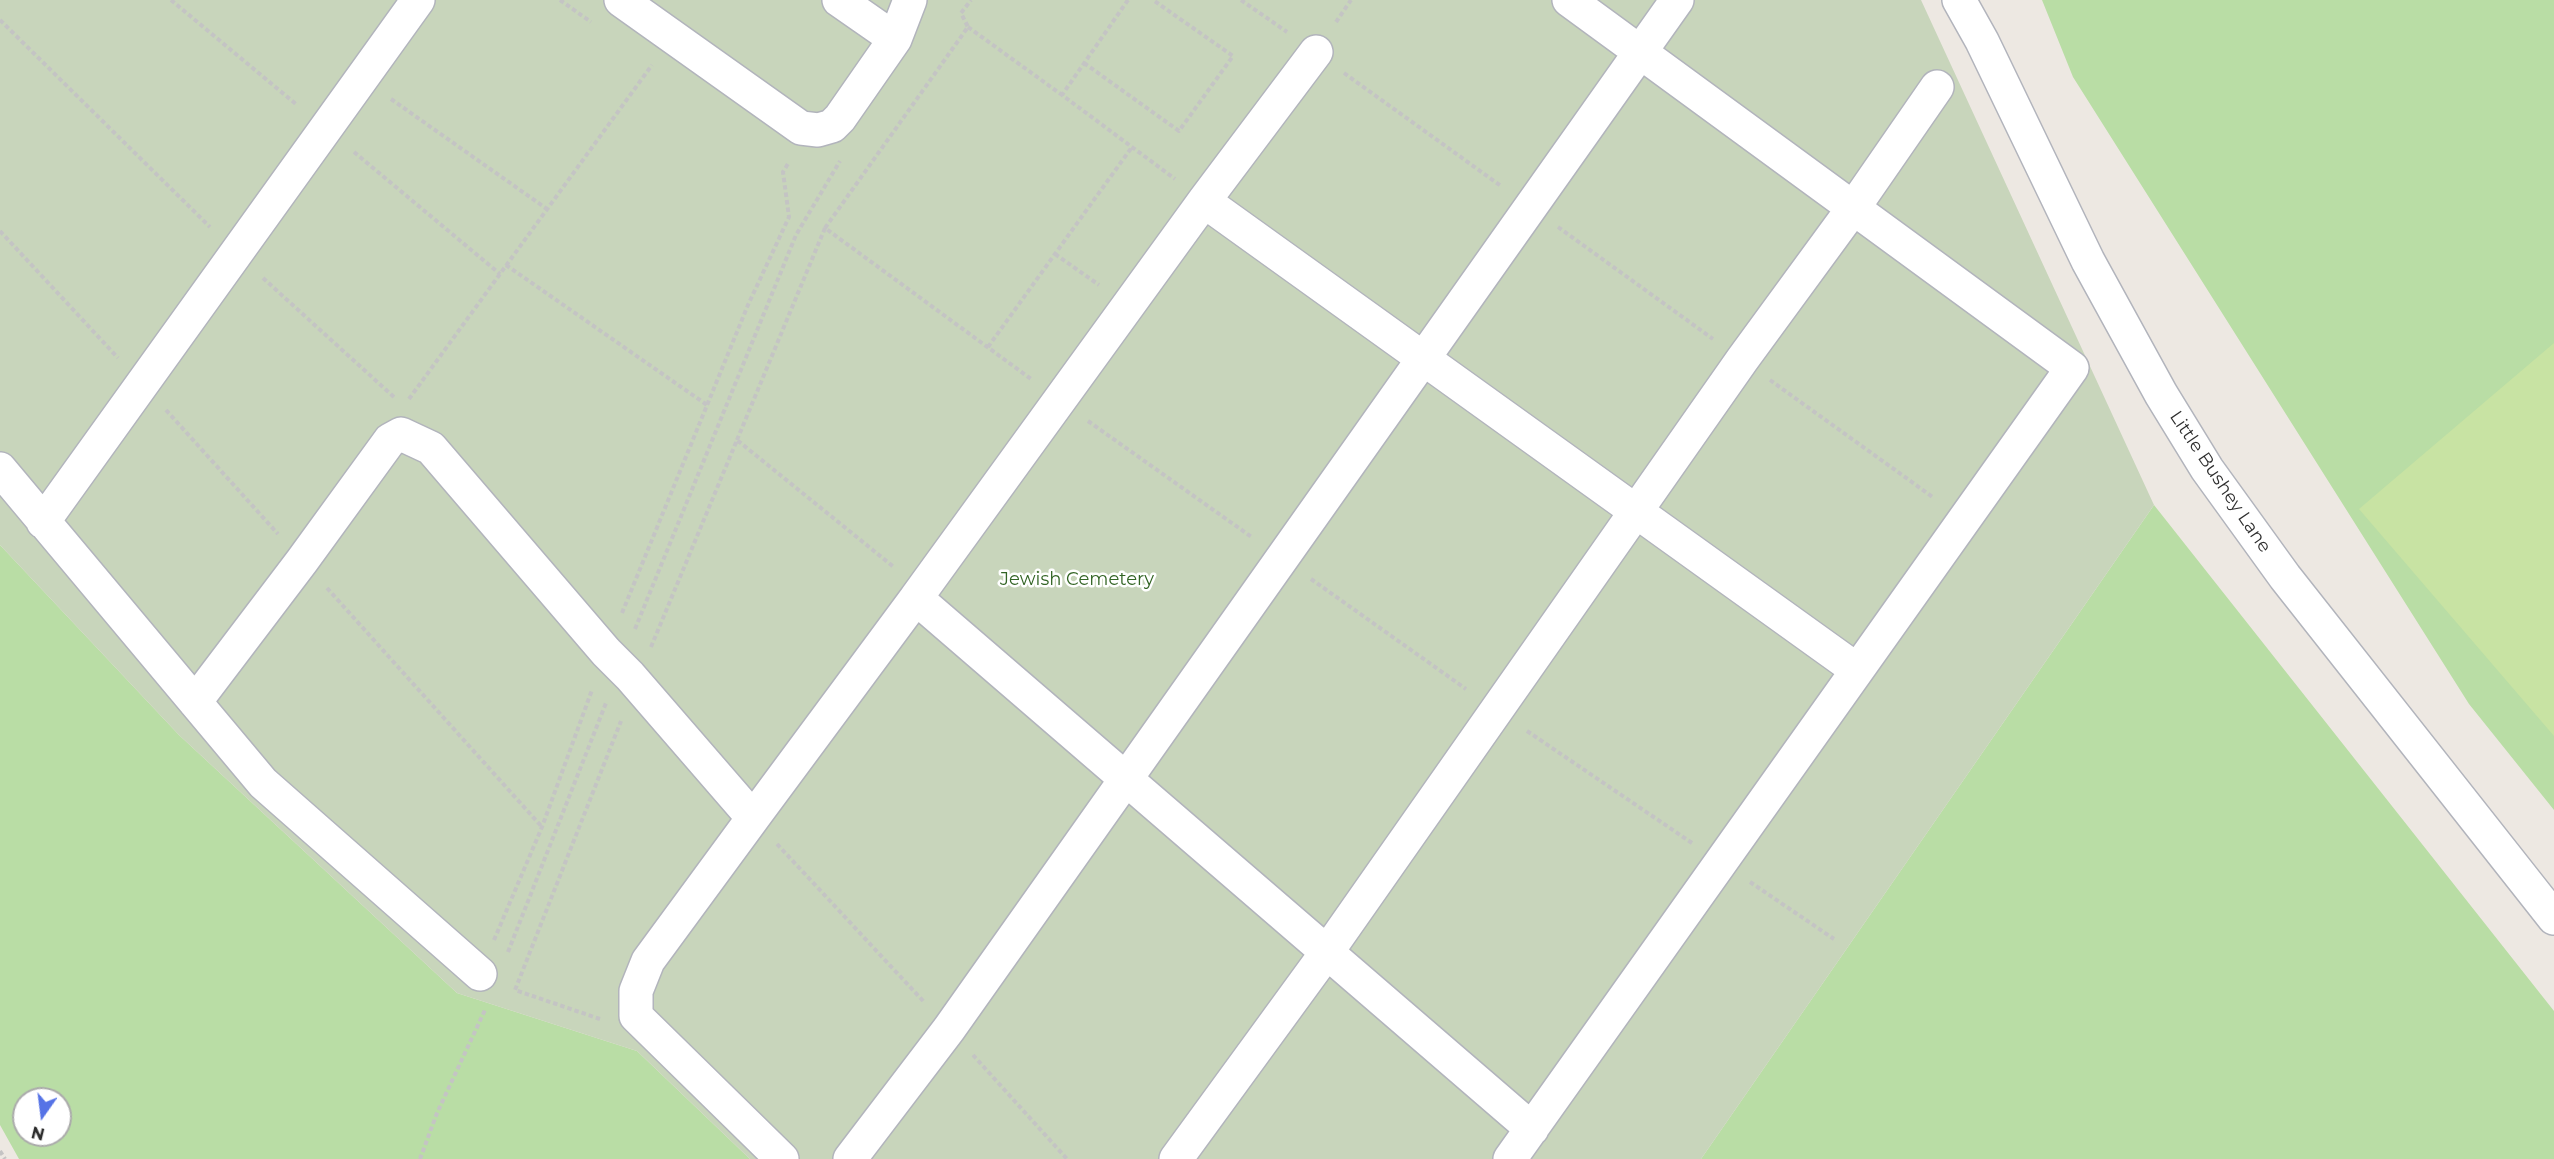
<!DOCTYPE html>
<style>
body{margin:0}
#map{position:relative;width:2554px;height:1159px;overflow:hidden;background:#ede8e2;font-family:Montserrat,sans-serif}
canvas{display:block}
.north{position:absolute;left:12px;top:1087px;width:60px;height:60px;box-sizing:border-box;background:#fff;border:2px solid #ababab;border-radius:50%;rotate:194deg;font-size:16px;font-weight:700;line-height:24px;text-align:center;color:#2e2e2e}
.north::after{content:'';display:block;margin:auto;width:21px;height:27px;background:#5673e6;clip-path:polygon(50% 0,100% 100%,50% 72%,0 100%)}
</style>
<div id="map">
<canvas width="2554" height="1159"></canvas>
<div class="north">N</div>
</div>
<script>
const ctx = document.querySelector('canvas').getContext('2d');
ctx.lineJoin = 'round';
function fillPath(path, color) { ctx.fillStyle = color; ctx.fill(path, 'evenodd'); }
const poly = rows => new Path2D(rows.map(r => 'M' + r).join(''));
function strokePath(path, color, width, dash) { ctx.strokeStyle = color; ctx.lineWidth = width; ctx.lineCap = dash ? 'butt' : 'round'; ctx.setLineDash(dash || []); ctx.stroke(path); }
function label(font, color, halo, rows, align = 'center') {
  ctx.font = font + ' Montserrat,sans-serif'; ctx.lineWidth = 5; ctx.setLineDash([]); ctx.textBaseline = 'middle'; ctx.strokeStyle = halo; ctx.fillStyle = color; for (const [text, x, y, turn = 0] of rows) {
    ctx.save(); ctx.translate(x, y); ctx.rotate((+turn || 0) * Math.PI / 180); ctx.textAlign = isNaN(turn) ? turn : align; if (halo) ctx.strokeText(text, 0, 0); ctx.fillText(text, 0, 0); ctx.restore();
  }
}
const green = poly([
 [2042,0,2554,0,2554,810,2469,704,2073,77],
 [2154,505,2554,1011,2554,1159,1701,1159],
 [0,545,179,735,457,993,637,1051,750,1159,19,1159,0,1125],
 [24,1099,60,1099,60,1135,24,1135]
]);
const cemetery = poly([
 [0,0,1921,0,2154,505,1701,1159,750,1159,637,1051,457,993,179,735,0,545]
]);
const pitch = poly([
 [2554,343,2554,736,2359,509]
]);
const path = poly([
 [171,0,297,105],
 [560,0,591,22],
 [1128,0,1062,95,1175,179],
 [1241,0,1287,32],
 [0,20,210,227],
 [1336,22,1351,0],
 [968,27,1062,95],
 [1084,63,1179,131,1233,56,1153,0],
 [1344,73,1501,186],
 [391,99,547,209],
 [354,152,500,274],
 [1558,227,1713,339],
 [825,228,968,27,961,13,971,0],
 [0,231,118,358],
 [1055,254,1099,285],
 [506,265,707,405],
 [263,278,395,398],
 [988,347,1132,147],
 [1770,380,1934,498],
 [409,399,652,65],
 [166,410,278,534],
 [1088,421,1253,538],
 [737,440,825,228,1031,379],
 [1311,579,1466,689],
 [327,588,542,827],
 [622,613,748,305,789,217,783,172,789,162],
 [635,629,796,235,840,161],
 [651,647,737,440,895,568],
 [1527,731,1692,843],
 [777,844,925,1003],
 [1750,882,1834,939],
 [494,940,542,827,592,690],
 [508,952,606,703],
 [600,1019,515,990,621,721],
 [973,1055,1067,1159],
 [0,1151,5,1159],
 [420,1159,437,1113,485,1010]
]);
const minor = poly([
 [621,0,801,128,818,130,832,126,840,118,895,39,910,0],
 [839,0,895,39],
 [1959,0,1982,41,2088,261,2161,394,2207,469,2285,577,2554,918],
 [1204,201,1316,52],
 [0,469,263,783,480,974],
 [43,522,418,0],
 [916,598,1204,201,1857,670],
 [195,702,302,561,390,440,401,434,431,448,606,652,630,676,753,818,648,961,636,991,636,1016,782,1159],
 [753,818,916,598,1532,1129],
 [850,1159,949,1029,1677,0],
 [1176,1159,1327,952,1742,360,1854,207,1937,87],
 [1510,1159,2072,368,1569,0]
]);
const streetNames = [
 ["Little Bushey Lane",2220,482,56]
];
const parkNames = [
 ["Jewish Cemetery",1077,580]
];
fillPath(green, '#b9dda5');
fillPath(cemetery, '#c8d5bb');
fillPath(pitch, '#c8e3a3');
strokePath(minor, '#b2b4bc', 36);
strokePath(path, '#c4c4c4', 4, [4.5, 3]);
strokePath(minor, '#fff', 33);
label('18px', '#2e2e2e', '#fff', streetNames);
label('18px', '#326424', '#fff', parkNames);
</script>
